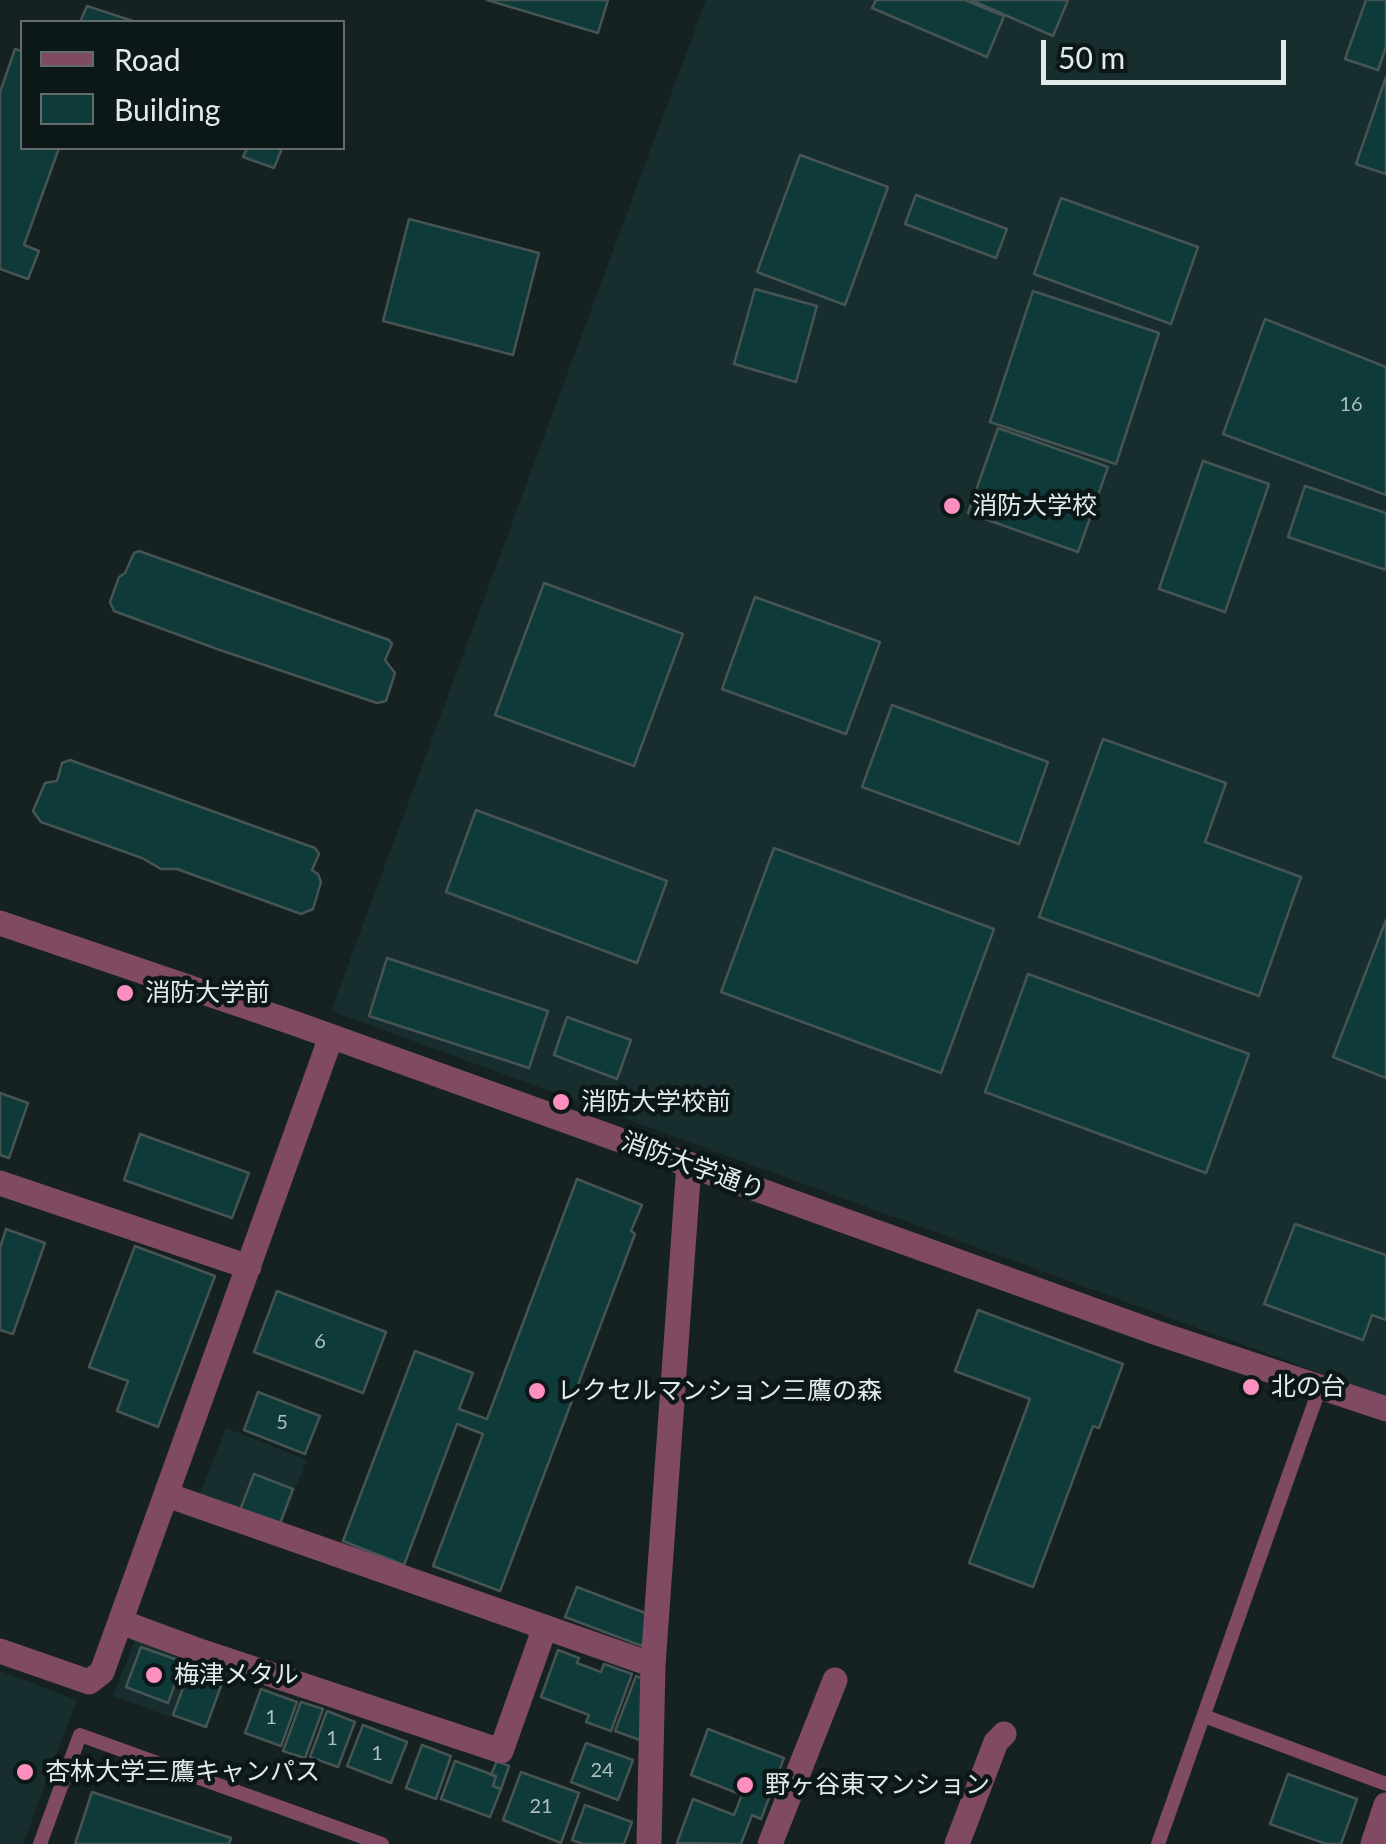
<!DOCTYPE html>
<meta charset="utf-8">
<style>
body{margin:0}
#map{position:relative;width:1386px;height:1844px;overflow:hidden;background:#152221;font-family:Lato,sans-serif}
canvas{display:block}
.legend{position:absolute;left:20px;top:20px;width:325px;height:130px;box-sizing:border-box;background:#0c1818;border:2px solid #626c6c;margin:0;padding:12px 18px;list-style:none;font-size:30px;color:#e3ebea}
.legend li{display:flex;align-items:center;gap:20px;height:50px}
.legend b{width:50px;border:2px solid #626c6c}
.scale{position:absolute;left:1041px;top:40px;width:245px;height:45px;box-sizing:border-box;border:5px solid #e3ebea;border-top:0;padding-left:12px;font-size:30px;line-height:35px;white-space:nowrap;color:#e3ebea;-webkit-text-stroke:8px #0c1818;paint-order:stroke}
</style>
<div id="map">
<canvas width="1386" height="1844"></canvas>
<ul class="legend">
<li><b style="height:12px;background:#804a62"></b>Road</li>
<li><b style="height:28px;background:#0e3a39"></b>Building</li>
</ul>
<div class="scale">50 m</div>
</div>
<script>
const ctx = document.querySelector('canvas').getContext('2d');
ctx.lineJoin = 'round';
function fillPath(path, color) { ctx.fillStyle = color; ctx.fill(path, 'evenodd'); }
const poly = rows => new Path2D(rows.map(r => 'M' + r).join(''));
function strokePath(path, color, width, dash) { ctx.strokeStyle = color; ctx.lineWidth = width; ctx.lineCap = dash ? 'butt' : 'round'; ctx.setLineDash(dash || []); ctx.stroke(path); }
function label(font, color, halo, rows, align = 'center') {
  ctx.font = font + ' Lato,"Noto Sans JP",sans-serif'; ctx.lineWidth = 9; ctx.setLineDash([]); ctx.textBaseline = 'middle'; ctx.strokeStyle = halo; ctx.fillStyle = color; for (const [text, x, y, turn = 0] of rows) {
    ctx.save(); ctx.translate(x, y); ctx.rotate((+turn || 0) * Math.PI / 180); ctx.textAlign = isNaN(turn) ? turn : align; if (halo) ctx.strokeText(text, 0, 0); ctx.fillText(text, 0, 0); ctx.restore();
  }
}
const built = poly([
 [706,0,1386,0,1386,1397,331,1011],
 [226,1428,307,1460,281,1526,200,1494],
 [140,1627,194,1649,171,1717,113,1696],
 [0,1671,77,1700,23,1844,0,1844]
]);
const building = poly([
 [487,0,608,0,598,33,487,0],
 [876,0,965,0,1004,16,987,57,872,8,876,0],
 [971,0,1068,0,1053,36,971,0],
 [1366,0,1386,0,1386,47,1378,70,1345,59,1366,0],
 [87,6,136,22,80,22,87,6],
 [15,49,22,51,22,148,59,148,24,245,39,251,28,279,0,269,0,92,15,49],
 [1386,77,1386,174,1356,164,1386,77],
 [247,148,282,148,274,168,243,157,247,148],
 [800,155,888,187,845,305,757,272,800,155],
 [916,195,1007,229,996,258,905,224,916,195],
 [1061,198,1198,247,1171,324,1034,274,1061,198],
 [409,219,539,253,513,355,383,321,409,219],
 [755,289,817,306,796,382,734,364,755,289],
 [1033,291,1159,333,1116,464,990,422,1033,291],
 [1265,319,1386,367,1386,495,1223,434,1265,319],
 [998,428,1108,467,1078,552,968,513,998,428],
 [1203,461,1269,484,1225,612,1159,589,1203,461],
 [1305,486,1386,513,1386,570,1288,537,1305,486],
 [139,551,389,640,392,644,385,660,395,673,386,701,377,703,217,649,114,611,110,602,119,577,125,573,134,553,139,551],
 [544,583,683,634,634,766,495,715,544,583],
 [755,597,880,642,846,734,722,689,755,597],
 [892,705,1048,762,1019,844,862,787,892,705],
 [1103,739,1226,783,1205,842,1301,877,1259,996,1039,917,1103,739],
 [70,760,315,848,319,854,312,870,318,874,321,882,313,909,301,914,177,869,161,869,142,858,41,822,33,811,45,783,57,781,62,763,70,760],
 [476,810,667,881,637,963,446,892,476,810],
 [774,848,994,929,941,1073,721,992,774,848],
 [1386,920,1386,1078,1333,1057,1386,920],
 [387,958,548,1011,529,1068,369,1016,387,958],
 [1028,974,1249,1054,1206,1173,985,1092,1028,974],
 [567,1017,631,1040,617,1079,554,1055,567,1017],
 [0,1093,28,1103,9,1158,0,1155,0,1093],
 [140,1134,249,1173,232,1218,124,1180,140,1134],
 [577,1179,642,1205,631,1231,635,1234,500,1591,433,1566,483,1434,457,1424,404,1565,343,1541,415,1351,473,1373,459,1409,487,1419,577,1179],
 [1295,1224,1386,1255,1386,1320,1372,1315,1363,1340,1264,1304,1295,1224],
 [6,1229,45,1243,13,1334,0,1330,0,1248,6,1229],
 [135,1246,215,1276,158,1427,117,1411,128,1381,89,1367,135,1246],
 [277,1291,386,1332,363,1393,254,1352,277,1291],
 [978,1310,1123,1364,1099,1428,1093,1426,1033,1587,969,1563,1030,1399,955,1371,978,1310],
 [258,1392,320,1416,305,1454,244,1430,258,1392],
 [254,1474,293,1489,279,1526,240,1510,254,1474],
 [577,1587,653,1616,642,1646,565,1617,577,1587],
 [141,1647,183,1662,168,1703,126,1687,141,1647],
 [558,1650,579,1658,577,1663,601,1672,604,1664,632,1674,611,1731,586,1722,589,1715,541,1697,558,1650],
 [192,1663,225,1675,206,1727,173,1715,192,1663],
 [636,1676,648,1681,648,1743,615,1731,636,1676],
 [261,1689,297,1702,281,1746,245,1733,261,1689],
 [301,1702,323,1709,305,1758,283,1751,301,1702],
 [327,1711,355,1722,338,1767,310,1757,327,1711],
 [363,1725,407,1742,391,1783,347,1766,363,1725],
 [708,1729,784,1758,761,1819,752,1815,741,1844,677,1843,693,1799,734,1815,742,1795,691,1775,708,1729],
 [586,1743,633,1760,618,1800,571,1782,586,1743],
 [422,1745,451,1756,436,1799,406,1788,422,1745],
 [455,1761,496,1776,493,1786,501,1789,490,1817,441,1799,455,1761],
 [497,1761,509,1766,501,1789,493,1786,496,1776,491,1775,497,1761],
 [521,1772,579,1793,561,1843,503,1820,521,1772],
 [1288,1774,1357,1799,1341,1844,1326,1844,1270,1824,1288,1774],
 [92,1792,231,1838,229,1844,75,1844,92,1792],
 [585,1805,632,1822,624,1844,583,1844,572,1840,585,1805]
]);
const service = poly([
 [1204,1716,1386,1784],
 [40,1844,80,1735,382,1844],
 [1158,1844,1320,1387]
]);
const minor = poly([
 [0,1183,249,1267],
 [167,1495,653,1665],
 [121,1622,194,1649,501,1751,545,1627],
 [0,1651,89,1682,102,1672,331,1037],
 [649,1844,653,1665,689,1164],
 [770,1844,835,1680],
 [957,1844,996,1742,1004,1734]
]);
const tertiary = poly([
 [0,923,294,1023,1157,1333,1386,1409],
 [1373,1844,1386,1805]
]);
const markers = [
 [952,506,10,"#fd8ec0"],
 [125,993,10,"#fd8ec0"],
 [561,1102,10,"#fd8ec0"],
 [1251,1387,10,"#fd8ec0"],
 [537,1391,10,"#fd8ec0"],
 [154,1675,10,"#fd8ec0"],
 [25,1772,10,"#fd8ec0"],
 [745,1785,10,"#fd8ec0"]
];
const numberNames = [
 ["16",1351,405],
 ["6",320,1342],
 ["5",282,1423],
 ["1",271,1718],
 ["1",332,1739],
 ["1",377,1754],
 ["24",602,1771],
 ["21",541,1807]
];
const poiNames = [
 ["消防大学校",972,506],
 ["消防大学前",145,993],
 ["消防大学校前",581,1102],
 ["北の台",1271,1387],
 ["レクセルマンション三鷹の森",557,1391],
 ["梅津メタル",174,1675],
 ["杏林大学三鷹キャンパス",45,1772],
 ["野ヶ谷東マンション",765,1785]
];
const streetNames = [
 ["消防大学通り",693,1166,20]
];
fillPath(built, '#182d2d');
fillPath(building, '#0e3a39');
strokePath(building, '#465453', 2.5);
strokePath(service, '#804a62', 14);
strokePath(minor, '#804a62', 25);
strokePath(tertiary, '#804a62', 25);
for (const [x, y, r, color] of markers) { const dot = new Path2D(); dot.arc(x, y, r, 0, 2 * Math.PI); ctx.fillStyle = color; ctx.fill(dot); strokePath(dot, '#0c1818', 4); }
label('20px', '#aebfbe', null, numberNames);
label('25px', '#e3ebea', '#0c1818', poiNames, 'left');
label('25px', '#e3ebea', '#0c1818', streetNames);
</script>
